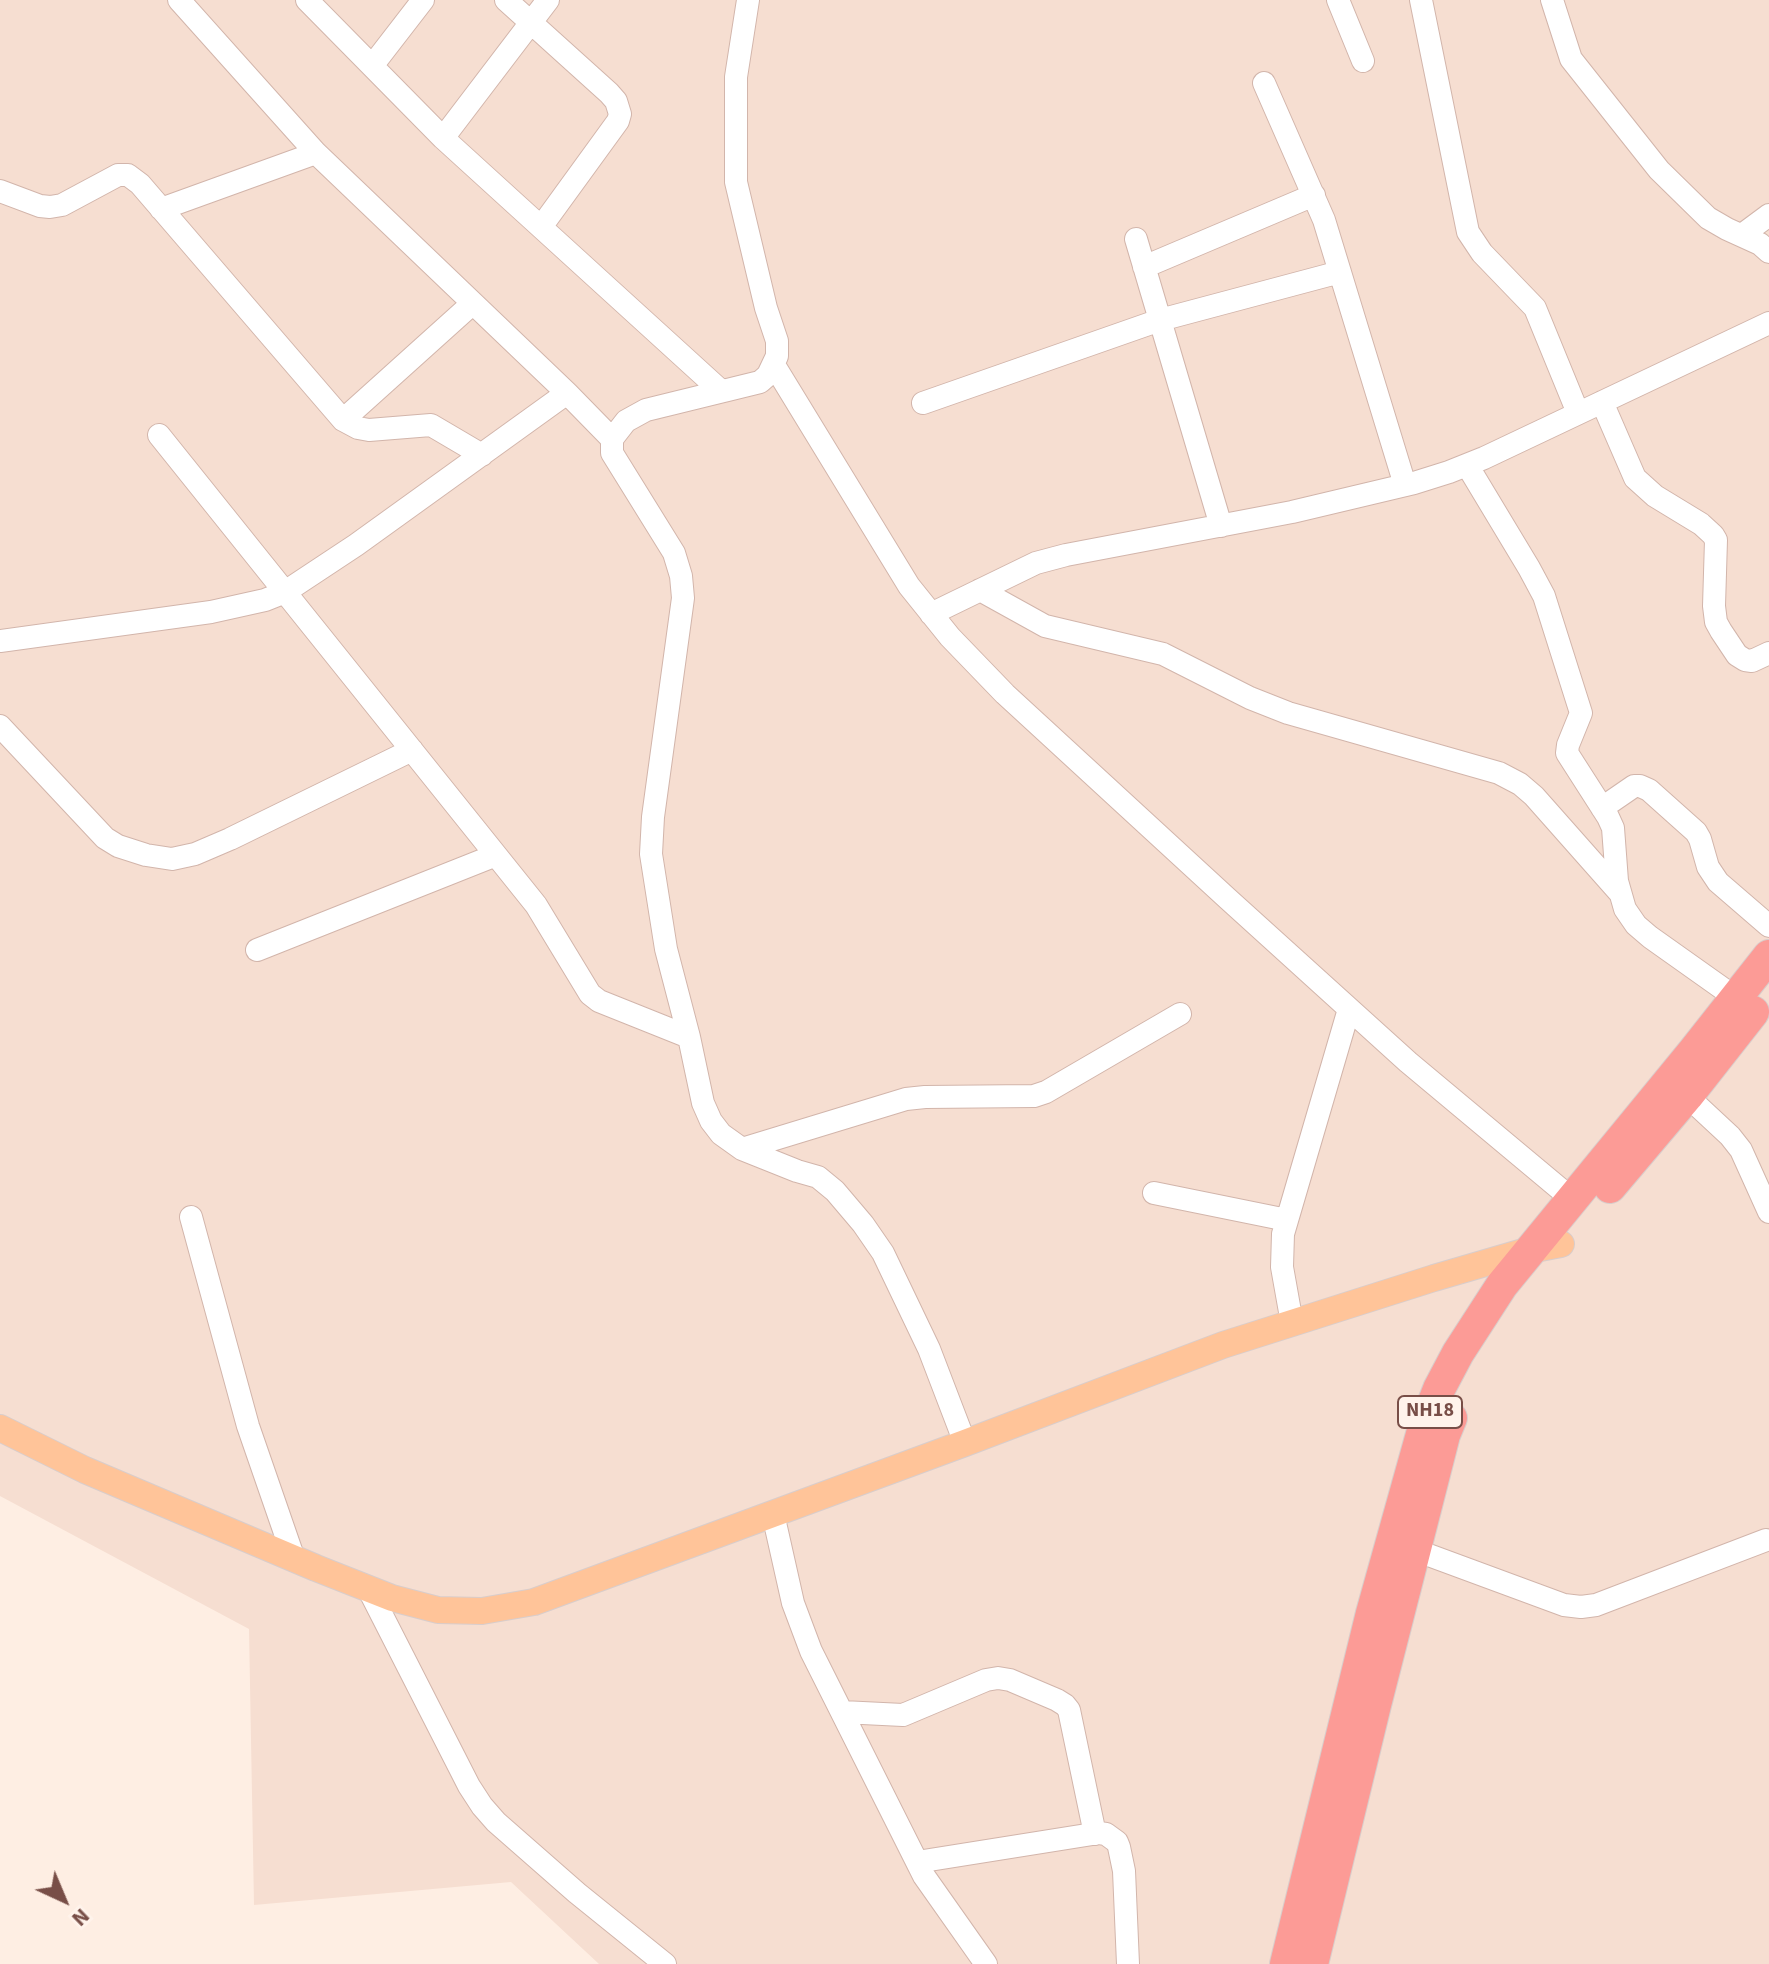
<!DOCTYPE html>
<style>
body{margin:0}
#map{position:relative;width:1769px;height:1964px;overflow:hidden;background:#feeee3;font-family:"Source Sans 3",sans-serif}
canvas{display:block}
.north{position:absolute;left:24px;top:1860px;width:80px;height:80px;-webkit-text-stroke:6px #fff3eb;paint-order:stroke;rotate:136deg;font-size:22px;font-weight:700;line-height:32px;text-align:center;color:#784e47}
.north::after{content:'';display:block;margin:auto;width:28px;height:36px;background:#784e47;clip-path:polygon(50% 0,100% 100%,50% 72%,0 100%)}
</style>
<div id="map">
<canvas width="1769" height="1964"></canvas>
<div class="north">N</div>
</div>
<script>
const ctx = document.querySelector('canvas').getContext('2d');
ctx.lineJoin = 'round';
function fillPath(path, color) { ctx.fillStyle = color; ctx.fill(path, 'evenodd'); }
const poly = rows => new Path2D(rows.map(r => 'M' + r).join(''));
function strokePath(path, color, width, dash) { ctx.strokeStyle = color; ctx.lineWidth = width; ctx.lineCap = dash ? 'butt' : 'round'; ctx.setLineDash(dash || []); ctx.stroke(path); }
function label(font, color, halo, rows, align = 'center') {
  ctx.font = font + ' "Source Sans 3",sans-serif'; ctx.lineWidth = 6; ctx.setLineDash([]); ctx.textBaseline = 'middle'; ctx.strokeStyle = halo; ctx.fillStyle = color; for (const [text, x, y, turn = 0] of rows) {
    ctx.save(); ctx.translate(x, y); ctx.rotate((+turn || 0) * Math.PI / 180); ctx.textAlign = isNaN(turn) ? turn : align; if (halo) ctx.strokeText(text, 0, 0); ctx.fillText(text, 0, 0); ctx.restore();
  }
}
const residential = poly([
 [0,0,1769,0,1769,1964,599,1964,511,1882,254,1905,249,1629,0,1496]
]);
const minor = poly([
 [179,0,316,153,567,393,612,439],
 [307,0,443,138,721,391],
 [506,0,609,93,616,101,620,114,618,121,541,227],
 [748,0,736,77,736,182,766,308,777,341,777,356,768,375,760,382,646,410,626,421,612,439,612,453,674,553,681,576,683,598,653,817,651,854,666,949,689,1037,703,1103,711,1121,721,1134,742,1149,797,1171,818,1177,835,1191,863,1224,883,1253,929,1349,965,1443],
 [1338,0,1363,61],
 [1421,0,1468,232,1482,253,1535,308,1578,413],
 [1552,0,1571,59,1659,170,1708,218,1727,229,1760,244,1769,252],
 [372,66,423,0],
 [1264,83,1324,220,1405,485],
 [443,138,548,0],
 [0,191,40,206,50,207,62,205,118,175,128,175,140,184,343,420,358,428,369,430,431,425,482,455],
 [161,209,316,153],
 [1742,235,1769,215],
 [1136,239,1221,526],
 [1144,267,1314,195],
 [774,365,909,586,950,637,1005,694,1228,899,1408,1062,1572,1199],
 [1602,402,1635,478,1655,496,1701,524,1713,535,1716,540,1714,606,1716,622,1721,631,1737,655,1745,660,1752,661,1769,653],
 [923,403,1160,320,1340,272],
 [343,420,473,303],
 [159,435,536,905,590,994,599,1001,689,1037],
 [1467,465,1529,568,1544,596,1581,713,1568,745,1567,753,1608,817,1613,828,1617,881,1625,909,1636,925,1650,937,1736,998],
 [980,590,1045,626,1163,654,1250,698,1288,713,1499,773,1520,784,1534,796,1619,892],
 [931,614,1036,563,1066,555,1292,512,1414,483,1449,472,1484,458,1769,323],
 [0,641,211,612,265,600,285,592,356,545,567,393],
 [0,726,105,838,118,846,146,855,172,859,195,854,230,839,412,750],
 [1602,808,1634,786,1640,786,1649,790,1696,832,1700,839,1708,867,1718,882,1769,926],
 [257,950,496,855],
 [1687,1096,1730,1136,1741,1150,1769,1212],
 [742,1149,906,1099,925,1097,1034,1096,1046,1092,1180,1014],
 [1154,1193,1287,1220],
 [191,1217,248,1426,294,1559],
 [1292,1323,1282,1267,1283,1234,1349,1009],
 [773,1514,793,1603,811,1651,924,1876,986,1964],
 [1415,1550,1564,1605,1581,1607,1596,1605,1766,1540],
 [368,1588,469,1786,482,1806,496,1822,577,1893,665,1964],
 [842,1712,903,1715,986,1680,998,1678,1010,1680,1057,1700,1065,1705,1069,1710,1095,1834],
 [917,1862,1099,1833,1106,1834,1117,1842,1119,1847,1124,1871,1128,1964]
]);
const major = poly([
 [0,1428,85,1470,316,1568,392,1598,438,1610,482,1611,534,1602,965,1443,1223,1345,1434,1278,1530,1250,1561,1244]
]);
const highway = poly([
 [1610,1187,1687,1096,1753,1012],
 [1286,1964,1372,1613,1424,1427,1439,1389,1458,1353,1502,1285,1694,1051,1769,956],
 [1312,1964,1375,1705,1444,1435,1451,1418]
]);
const shields = [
 [1430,1412,64]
];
const shieldNames = [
 ["NH18",1430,1412]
];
fillPath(residential, '#f6ded1');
strokePath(minor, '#d2b5ab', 24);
strokePath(major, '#d9cdcb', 28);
strokePath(highway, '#d9cdcb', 34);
strokePath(minor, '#fff', 22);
strokePath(major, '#ffc499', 26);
strokePath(highway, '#fc9b96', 32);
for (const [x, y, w] of shields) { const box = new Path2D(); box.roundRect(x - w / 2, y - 16, w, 32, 6); ctx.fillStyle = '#fff3eb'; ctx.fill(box); strokePath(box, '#784e47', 2); }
label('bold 20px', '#784e47', null, shieldNames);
</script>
